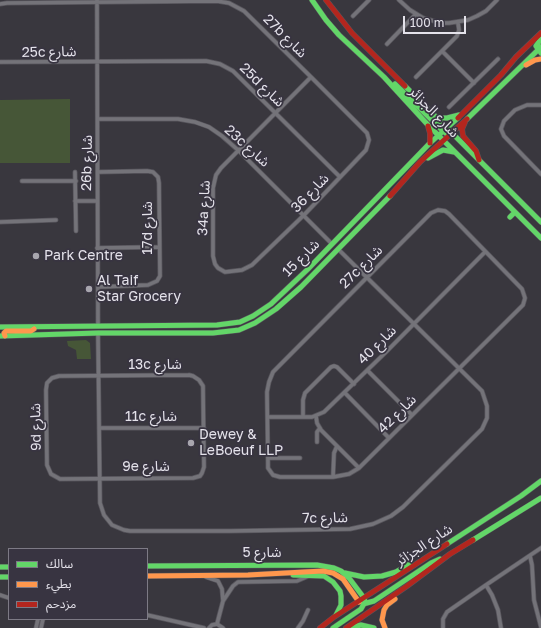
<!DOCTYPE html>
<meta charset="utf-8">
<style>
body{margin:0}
#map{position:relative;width:541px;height:628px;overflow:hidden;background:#39373e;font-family:"Golos Text","Noto Sans Arabic",sans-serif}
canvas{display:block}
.legend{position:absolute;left:8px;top:548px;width:140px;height:72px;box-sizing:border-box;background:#383441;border:1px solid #7d7a85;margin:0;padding:5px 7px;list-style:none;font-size:12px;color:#e4e2ea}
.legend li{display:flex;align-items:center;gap:8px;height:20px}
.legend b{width:20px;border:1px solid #7d7a85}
.scale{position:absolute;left:403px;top:16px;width:63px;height:18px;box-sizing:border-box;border:2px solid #e4e2ea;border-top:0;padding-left:5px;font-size:12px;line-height:14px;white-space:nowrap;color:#e4e2ea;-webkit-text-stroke:3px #383441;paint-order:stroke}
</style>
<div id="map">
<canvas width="541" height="628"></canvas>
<ul class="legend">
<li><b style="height:5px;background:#63d668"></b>سالك</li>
<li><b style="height:5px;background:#ff974d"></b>بطيء</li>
<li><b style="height:5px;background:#b3261e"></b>مزدحم</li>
</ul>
<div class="scale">100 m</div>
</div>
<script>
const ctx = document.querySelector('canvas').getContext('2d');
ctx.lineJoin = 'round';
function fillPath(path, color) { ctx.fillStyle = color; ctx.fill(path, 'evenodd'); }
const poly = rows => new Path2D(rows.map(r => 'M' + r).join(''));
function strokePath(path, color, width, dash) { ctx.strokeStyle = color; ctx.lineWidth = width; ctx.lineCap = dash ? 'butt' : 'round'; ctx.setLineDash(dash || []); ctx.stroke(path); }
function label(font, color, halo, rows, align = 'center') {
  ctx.font = font + ' "Golos Text","Noto Sans Arabic",sans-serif'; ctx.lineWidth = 3.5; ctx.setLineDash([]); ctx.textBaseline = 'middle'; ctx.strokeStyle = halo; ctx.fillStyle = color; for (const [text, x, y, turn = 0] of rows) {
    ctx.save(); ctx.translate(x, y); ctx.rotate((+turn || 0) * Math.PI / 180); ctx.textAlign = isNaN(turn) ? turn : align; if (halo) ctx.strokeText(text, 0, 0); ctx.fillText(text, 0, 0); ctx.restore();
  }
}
const green = poly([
 [70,99,70,163,0,163,0,100],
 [86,340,90,343,91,359,77,359,76,350,68,346,67,341]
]);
const street = poly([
 [399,0,410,10,423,18,441,23,449,23,468,20,477,16,486,11,497,0],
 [97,1,98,326],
 [0,4,7,3,217,1,229,3,244,11,311,77,367,133,369,140,366,150,304,215,252,265,242,270,225,272,218,268,215,264,213,256,213,188,216,175,221,168,311,77],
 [353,16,369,0],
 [387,44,416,14],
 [443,52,474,83],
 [0,62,206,61,220,64,233,71,340,177],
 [416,77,457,36,459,30,458,23],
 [541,105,527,105,515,110,504,121,501,129,504,136,541,174],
 [449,107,498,59],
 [98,119,178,119,195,122,209,127,222,136,238,150,332,244],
 [75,172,76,231],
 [98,172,147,171,153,172,158,177,159,183,160,276,157,281,148,285,98,287],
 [22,181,76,181],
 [75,201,97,201],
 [438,210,445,211,449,214,522,289,525,298,523,305,359,468,349,474,333,477,280,477,273,475,268,468,268,464,267,392,269,382,273,372,431,213,438,210],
 [0,222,56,220],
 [97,248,159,247],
 [98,333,100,503,104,515,112,525,124,530,130,531,230,531,350,529,373,524,391,516,403,507,482,429,487,418,487,406,482,391,338,249],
 [368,371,412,415],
 [189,375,193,376,199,380,203,386,204,467,202,473,200,476,193,478,60,479,51,474,47,465,46,390,47,383,52,378,59,376,189,375],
 [345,393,389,438],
 [316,416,317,423,321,430,359,468],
 [268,417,312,417,324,412,387,351,485,252],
 [303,417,303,400,305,393,331,367,334,366,337,367,354,384],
 [99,428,204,428],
 [317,442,317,432,320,428],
 [268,458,300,458],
 [333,477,334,453,337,446],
 [530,556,532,565,534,600,541,627],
 [206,577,218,581,222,589,223,601,217,624],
 [486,585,541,548],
 [0,595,9,598],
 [223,601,233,586,238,582,297,581,311,575],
 [147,615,204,628],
 [36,628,38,619],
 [41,628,43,619],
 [209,628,212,625,217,624,223,628],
 [298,628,303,621,308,610],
 [443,628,443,619,447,612,486,585,492,595,498,610,501,628]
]);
const fast = poly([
 [312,0,326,20,339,35,384,77,428,125,541,238],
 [541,39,536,46,541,53],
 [395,84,443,131,447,134,452,134],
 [405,86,541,222],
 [437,118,447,118,459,115],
 [467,119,541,47],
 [428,158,443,150,454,152],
 [510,217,515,212],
 [0,327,217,325,240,322,253,316,271,304,308,269,430,143,458,118],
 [0,336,98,333,213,333,239,330,255,323,276,309,301,287,390,196],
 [473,540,541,498],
 [447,544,521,496,541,481],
 [147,566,317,565,334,568,341,571,349,578,364,598,365,602,361,609,333,628],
 [0,567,9,567],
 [345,573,364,577,382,576,396,572,411,563],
 [293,575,324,576,333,582,340,591,341,596,341,605,336,615],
 [0,577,9,577],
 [363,604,374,601,431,563,440,559],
 [350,628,361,625,374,628]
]);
const slow = poly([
 [526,65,535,60,541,59],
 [5,336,4,333,6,331,31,331,34,329],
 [147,576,248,575,323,571,333,573,343,579,359,602],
 [385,628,382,620,384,610,387,605,395,599]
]);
const jam = poly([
 [326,0,352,33,405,86],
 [458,118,501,75,516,57,541,33],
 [465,122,462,129,463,136,476,151,479,160],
 [428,126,430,133,430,143],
 [390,196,420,162,467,119],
 [320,628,334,617,447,544],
 [346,628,407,586,450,554,473,540]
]);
const markers = [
 [36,256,4,"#a8a6ae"],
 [89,289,4,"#a8a6ae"],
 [191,443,4,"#a8a6ae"]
];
const streetNames = [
 ["27b شارع",285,36,45],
 ["25c شارع",49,52,-1],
 ["25d شارع",262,85,44],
 ["شارع الجزائر",434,112,46],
 ["23c شارع",247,146,42],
 ["26b شارع",87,163,-89],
 ["شارع 36",310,193,-46],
 ["34a شارع",204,208,-87],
 ["17d شارع",148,228,-90],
 ["شارع 15",301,258,-45],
 ["27c شارع",361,267,-45],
 ["شارع 40",377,345,-45],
 ["13c شارع",155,365],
 ["شارع 42",397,414,-45],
 ["11c شارع",151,417],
 ["9d شارع",36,427,-91],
 ["9e شارع",146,467],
 ["7c شارع",325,518,-1],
 ["شارع الجزائر",424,545,-33],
 ["شارع 5",262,553]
];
const poiNames = [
 ["Park Centre",44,256],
 ["Al Taif",97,281],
 ["Star Grocery",97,297],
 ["Dewey &",199,435],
 ["LeBoeuf LLP",199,451]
];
fillPath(green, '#465637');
strokePath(street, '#58565d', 5);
strokePath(fast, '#58565d', 6);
strokePath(slow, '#58565d', 6);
strokePath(jam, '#58565d', 6);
strokePath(street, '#747379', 3.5);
strokePath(fast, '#63d668', 5);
strokePath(slow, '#ff974d', 5);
strokePath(jam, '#b3261e', 5);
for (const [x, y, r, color] of markers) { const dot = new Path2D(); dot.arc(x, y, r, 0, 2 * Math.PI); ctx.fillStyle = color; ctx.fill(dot); strokePath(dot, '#383441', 1.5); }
label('14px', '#e4e2ea', '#383441', streetNames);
label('14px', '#e4e2ea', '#383441', poiNames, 'left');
</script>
